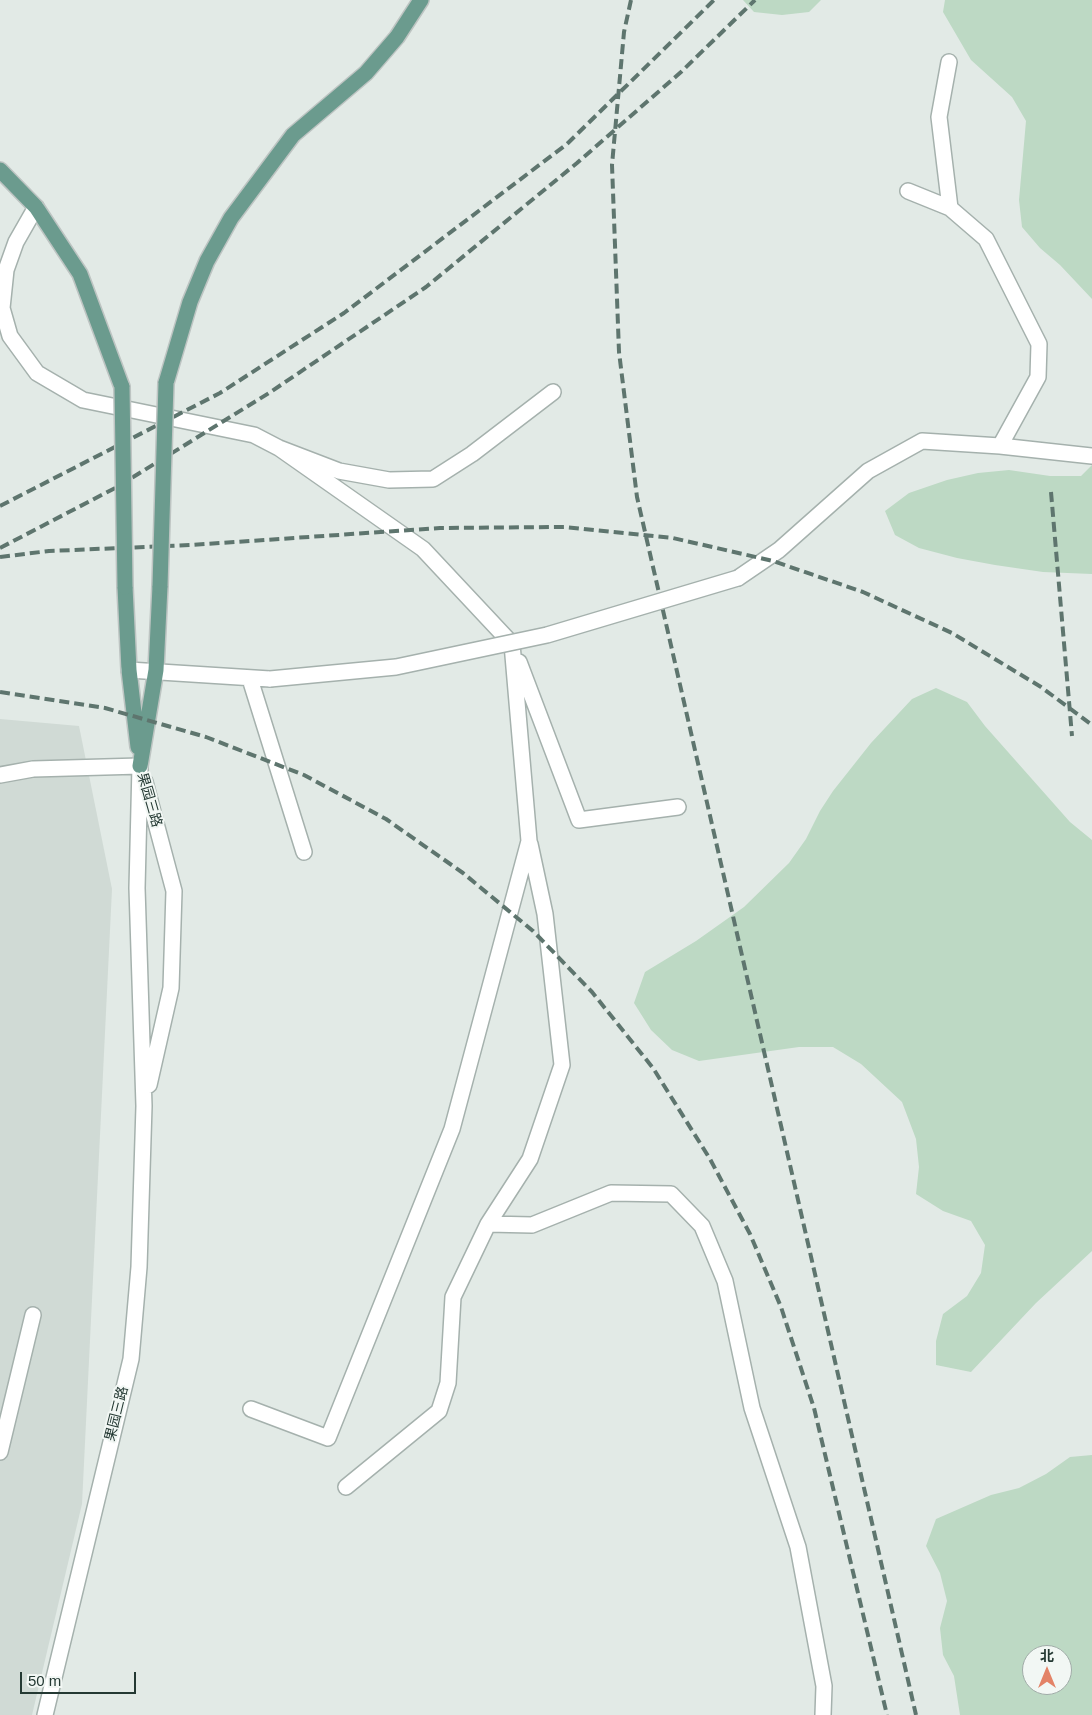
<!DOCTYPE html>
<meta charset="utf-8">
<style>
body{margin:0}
#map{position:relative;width:1092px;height:1715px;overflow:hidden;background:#e2eae6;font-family:Arial,"Noto Sans SC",sans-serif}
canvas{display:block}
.north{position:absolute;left:1022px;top:1645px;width:50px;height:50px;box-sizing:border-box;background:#f2f7f4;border:1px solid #a0aba7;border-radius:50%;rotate:0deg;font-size:14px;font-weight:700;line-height:20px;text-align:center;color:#243933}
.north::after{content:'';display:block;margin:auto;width:18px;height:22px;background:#e38367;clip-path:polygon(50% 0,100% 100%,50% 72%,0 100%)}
.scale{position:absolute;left:20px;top:1672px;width:116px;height:22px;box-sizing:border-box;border:2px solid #243933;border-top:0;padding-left:6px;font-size:15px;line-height:18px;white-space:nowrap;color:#243933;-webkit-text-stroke:4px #f2f7f4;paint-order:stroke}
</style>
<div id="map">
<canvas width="1092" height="1715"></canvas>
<div class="north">北</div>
<div class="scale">50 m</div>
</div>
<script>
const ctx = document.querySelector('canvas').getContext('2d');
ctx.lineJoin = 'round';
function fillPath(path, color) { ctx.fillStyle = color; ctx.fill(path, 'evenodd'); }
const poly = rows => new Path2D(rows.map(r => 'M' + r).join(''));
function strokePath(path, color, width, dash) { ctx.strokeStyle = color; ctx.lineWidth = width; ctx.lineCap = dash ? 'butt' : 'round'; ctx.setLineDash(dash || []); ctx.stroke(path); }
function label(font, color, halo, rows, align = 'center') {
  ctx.font = font + ' Arial,"Noto Sans SC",sans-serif'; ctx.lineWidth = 4; ctx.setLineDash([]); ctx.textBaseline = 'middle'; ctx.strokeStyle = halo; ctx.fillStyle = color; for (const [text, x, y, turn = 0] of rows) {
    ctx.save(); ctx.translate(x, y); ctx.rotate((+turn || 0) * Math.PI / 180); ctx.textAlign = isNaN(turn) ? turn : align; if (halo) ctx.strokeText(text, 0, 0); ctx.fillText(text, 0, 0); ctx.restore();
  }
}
const built = poly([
 [0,719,79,726,112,889,82,1504,32,1715,0,1715]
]);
const green = poly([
 [743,0,821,0,809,12,782,15,754,12],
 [945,0,1092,0,1092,299,1060,265,1040,248,1022,227,1019,200,1026,121,1012,97,971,60,943,12],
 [1092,465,1092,574,1043,572,995,565,957,558,919,548,895,535,885,511,909,493,947,480,978,473,1009,470,1050,476,1081,476],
 [936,688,967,702,985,726,1070,822,1092,840,1092,1251,1036,1303,971,1372,936,1365,936,1341,943,1314,967,1296,981,1273,985,1245,971,1221,943,1211,916,1194,919,1167,916,1139,902,1102,861,1064,833,1047,799,1047,699,1061,672,1050,651,1030,634,1003,645,972,696,941,744,907,789,863,806,839,820,811,833,791,871,743,912,699],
 [1092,1455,1092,1715,960,1715,954,1676,943,1655,940,1628,947,1601,940,1573,926,1546,936,1519,991,1495,1019,1488,1046,1474,1070,1457],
 [1032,1655,1062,1655,1062,1685,1032,1685]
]);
const minor = poly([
 [949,62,939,117,950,208],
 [908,191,950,208,986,239,1039,344,1038,377,1000,446],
 [36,207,16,242,6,270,2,308,10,336,37,373,83,400,254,435,279,448,339,471,389,480,433,479,472,454,553,392],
 [738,578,779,550,868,471,922,441,1000,446,1092,456],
 [519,662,579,820,678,807],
 [129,670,270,679],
 [250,679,304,852],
 [0,775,33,769,140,766],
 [145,782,174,891,171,988,149,1085],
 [488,1224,532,1225,611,1193,671,1194,702,1226,725,1281,752,1408,798,1547,824,1686,823,1715],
 [251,1409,328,1438,452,1129,529,841,512,644,423,549,279,448],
 [0,1452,33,1315],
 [346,1487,439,1411,448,1383,453,1297,488,1224,530,1159,562,1065,545,914,530,844],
 [45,1715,131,1359,139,1267,144,1106,137,888,140,766]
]);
const major = poly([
 [0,170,36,207,80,274,122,387],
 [166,383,190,302,207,261,231,218,293,135,366,73,397,37,421,0],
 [125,587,129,670,138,747],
 [140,766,156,670,160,586]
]);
const rail = poly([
 [631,0,624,32,612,165,619,352,637,497,916,1715],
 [1051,492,1072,736],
 [0,506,220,393,344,313,567,144,714,0],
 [0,548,117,487,269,393,426,287,577,163,681,72,755,0],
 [0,557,49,551,191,545,440,528,564,527,673,538,773,561,863,592,952,633,1041,687,1092,725],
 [0,692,105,708,206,737,304,775,386,819,463,873,533,931,592,992,653,1068,710,1159,750,1234,781,1307,814,1408,887,1715]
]);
const minorBridge = poly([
 [270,679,396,667,547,635,738,578]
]);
const majorBridge = poly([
 [122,387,125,587],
 [160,586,166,383]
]);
const streetNames = [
 ["果园三路",149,800,74],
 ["果园三路",117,1414,-76]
];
fillPath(built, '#d0dad5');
fillPath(green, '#bdd9c4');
strokePath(minor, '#a5b1ad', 18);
strokePath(major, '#bdc4c2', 18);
strokePath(minor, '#fff', 15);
strokePath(major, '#6b9b8e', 15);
strokePath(rail, '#5e756e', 4, [10, 5]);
strokePath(minorBridge, '#a5b1ad', 18, []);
strokePath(majorBridge, '#bdc4c2', 18, []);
strokePath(minorBridge, '#fff', 15);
strokePath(majorBridge, '#6b9b8e', 15);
label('14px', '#243933', '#f2f7f4', streetNames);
</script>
